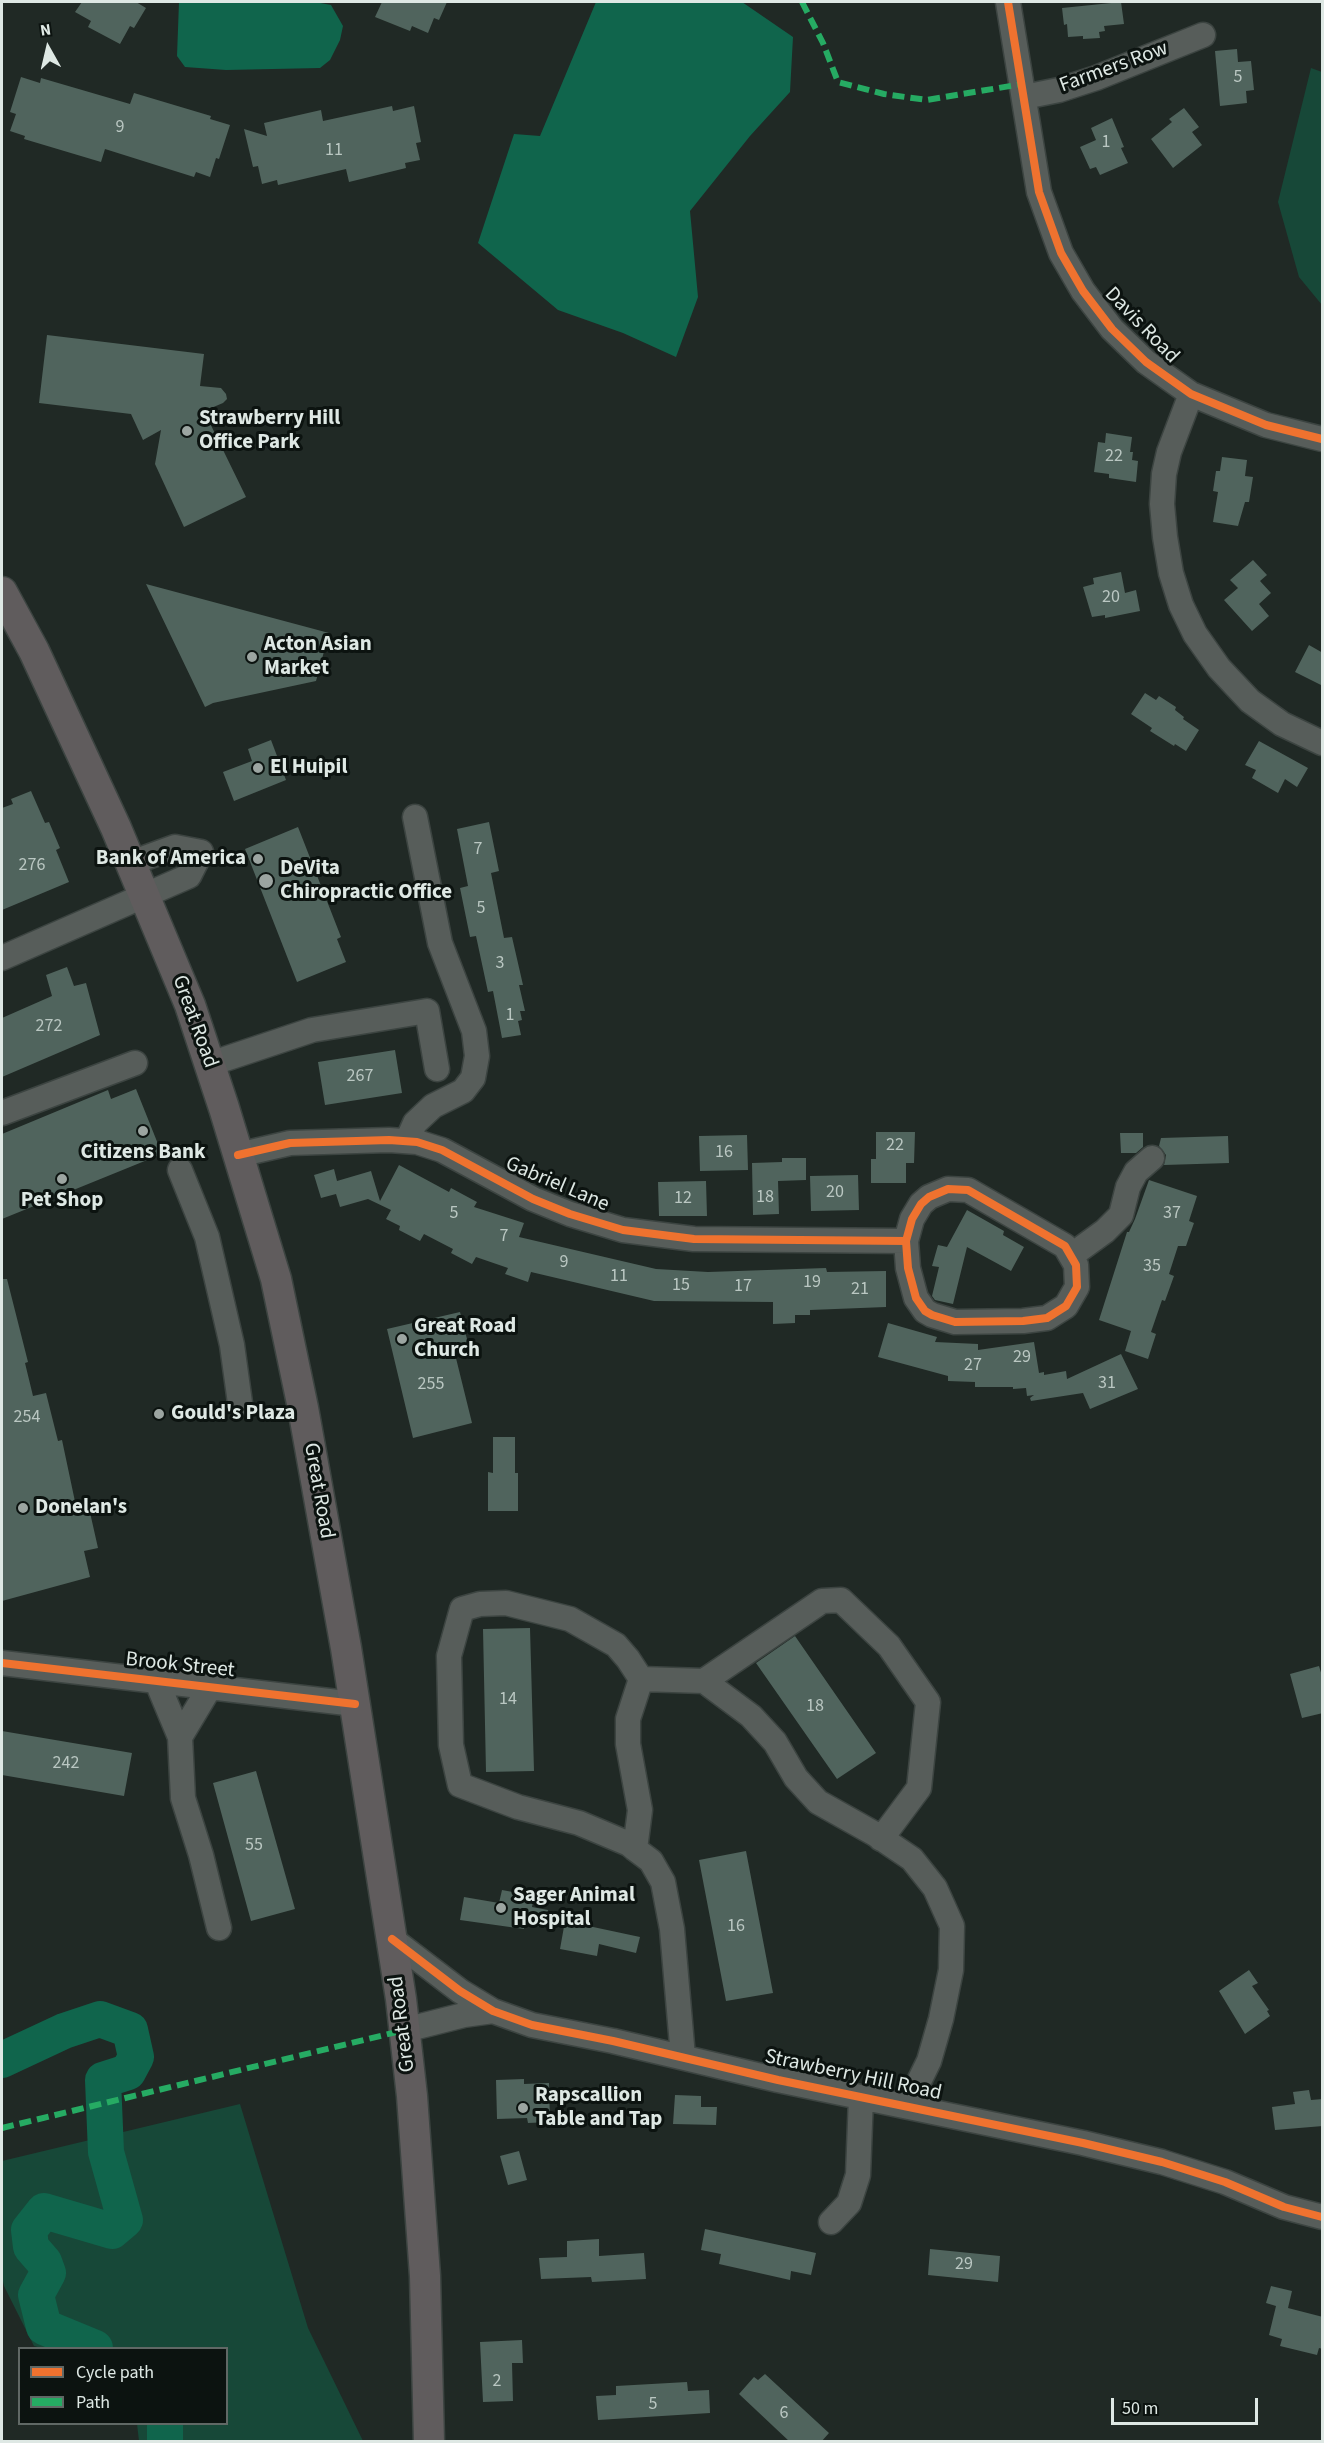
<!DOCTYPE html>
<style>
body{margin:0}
#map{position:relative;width:1324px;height:2443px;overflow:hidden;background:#202925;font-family:"Source Sans 3",sans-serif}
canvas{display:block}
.frame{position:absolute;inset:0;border:3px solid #dee8e4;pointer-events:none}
.legend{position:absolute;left:18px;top:2347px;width:210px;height:78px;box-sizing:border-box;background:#0c1310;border:2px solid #606865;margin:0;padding:8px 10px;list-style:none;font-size:18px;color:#dee8e4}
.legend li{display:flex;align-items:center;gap:12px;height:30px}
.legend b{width:30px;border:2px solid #606865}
.north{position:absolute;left:18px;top:18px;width:60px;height:60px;-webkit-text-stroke:4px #0c1310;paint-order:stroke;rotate:352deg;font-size:16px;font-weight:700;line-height:24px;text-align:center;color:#dee8e4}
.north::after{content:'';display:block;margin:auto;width:21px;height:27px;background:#dee8e4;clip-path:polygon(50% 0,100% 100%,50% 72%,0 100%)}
.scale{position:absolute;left:1111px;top:2398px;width:147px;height:27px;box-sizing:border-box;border:3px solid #dee8e4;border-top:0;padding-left:8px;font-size:18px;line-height:21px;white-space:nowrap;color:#dee8e4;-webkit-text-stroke:4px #0c1310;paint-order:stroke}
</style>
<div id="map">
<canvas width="1324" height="2443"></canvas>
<div class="frame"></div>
<ul class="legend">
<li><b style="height:8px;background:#ef722f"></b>Cycle path</li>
<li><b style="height:8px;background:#26ab63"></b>Path</li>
</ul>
<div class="north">N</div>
<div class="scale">50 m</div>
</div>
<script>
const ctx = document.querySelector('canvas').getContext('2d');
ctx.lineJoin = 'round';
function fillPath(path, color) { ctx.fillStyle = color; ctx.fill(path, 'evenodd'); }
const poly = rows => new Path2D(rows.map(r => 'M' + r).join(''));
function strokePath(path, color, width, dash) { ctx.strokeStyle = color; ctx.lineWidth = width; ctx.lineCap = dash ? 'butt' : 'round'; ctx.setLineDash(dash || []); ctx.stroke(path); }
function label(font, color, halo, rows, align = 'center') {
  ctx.font = font + ' "Source Sans 3",sans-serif'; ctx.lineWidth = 6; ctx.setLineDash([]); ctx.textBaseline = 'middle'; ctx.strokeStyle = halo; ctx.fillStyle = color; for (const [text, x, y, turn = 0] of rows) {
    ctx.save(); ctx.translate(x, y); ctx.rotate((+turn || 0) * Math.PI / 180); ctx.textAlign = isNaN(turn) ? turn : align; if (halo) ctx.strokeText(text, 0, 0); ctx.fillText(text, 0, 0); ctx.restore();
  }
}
const green = poly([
 [1311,68,1322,72,1322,305,1299,277,1278,202],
 [240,2104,308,2328,363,2441,139,2441,137,2424,226,2424,226,2348,41,2348,34,2346,4,2286,2,2277,2,2161]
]);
const water = poly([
 [179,2,315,2,331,5,343,26,340,40,330,60,320,68,226,70,185,67,177,56],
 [596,2,742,2,793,37,790,92,750,136,690,211,698,297,676,357,623,333,558,310,478,243,514,134,540,136]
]);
const river = poly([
 [2,2060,64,2031,100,2019,130,2030,136,2057,128,2072,103,2080,106,2152,125,2220,112,2231,44,2211,29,2230,31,2247,44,2262,48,2273,36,2295,44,2327,95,2348],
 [165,2424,165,2442]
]);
const building = poly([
 [82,2,136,2,146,8,134,28,130,26,120,44,88,27,91,21,75,12],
 [382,2,447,2,439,20,434,18,428,33,412,26,410,31,375,17],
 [1121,2,1124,24,1104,26,1105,31,1099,32,1100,38,1083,39,1083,36,1068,37,1067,24,1064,25,1062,8],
 [1237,49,1238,62,1251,61,1254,90,1246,91,1247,103,1220,106,1215,51],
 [21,77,40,83,41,78,130,104,134,93,211,116,210,119,230,125,219,159,216,158,210,177,196,172,194,177,105,149,101,162,24,139,25,136,10,131,16,114,10,112],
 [392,106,393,111,414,106,421,142,416,143,420,160,405,163,406,168,349,182,346,169,278,185,277,180,262,184,258,166,253,167,244,129,267,136,264,123,321,110,323,121],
 [1184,108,1199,127,1192,132,1202,145,1173,168,1151,139,1172,122,1169,119],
 [1112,118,1124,147,1121,148,1128,163,1100,175,1096,167,1090,169,1080,147,1096,140,1091,128],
 [47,335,204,354,200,386,221,388,226,394,227,399,223,403,204,411,246,497,184,527,155,464,161,430,143,440,131,414,39,403],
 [1106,433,1132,437,1130,452,1133,452,1132,460,1138,461,1136,482,1109,478,1109,474,1094,472,1098,442,1105,443],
 [1222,457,1247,460,1245,476,1253,477,1249,502,1245,502,1238,526,1213,522,1218,492,1213,491,1216,471,1220,471],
 [1253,560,1267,575,1260,581,1271,593,1259,604,1269,616,1252,631,1224,600,1238,588,1230,580],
 [1121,572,1125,593,1136,590,1140,611,1105,618,1105,615,1092,617,1083,587,1094,584,1093,578],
 [146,584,329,633,316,681,213,703,205,707],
 [1309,645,1323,653,1323,686,1295,672],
 [1145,693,1156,700,1159,696,1176,707,1175,710,1184,717,1183,719,1199,730,1186,751,1175,744,1174,746,1150,731,1152,728,1131,714],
 [271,740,286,780,234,801,223,772,252,761,248,749],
 [1259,741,1308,768,1297,787,1285,779,1278,793,1252,778,1256,770,1245,765],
 [31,791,45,823,49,822,60,848,56,850,69,882,2,910,2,808,13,804,11,799],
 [489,822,499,871,491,873,504,938,512,937,523,985,519,985,525,1011,520,1011,522,1020,518,1021,521,1035,502,1038,493,991,488,992,476,936,470,937,460,888,468,886,457,829],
 [298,827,341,937,337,939,346,962,297,982,245,849],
 [67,967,74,986,86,983,100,1035,2,1077,2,1018,52,996,46,975],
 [395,1050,402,1093,325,1105,318,1062],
 [136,1089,162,1154,2,1219,2,1134,108,1090,111,1099],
 [876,1132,915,1132,914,1163,906,1163,906,1183,871,1183,871,1159,876,1159],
 [1120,1133,1143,1133,1143,1147,1136,1153,1121,1153],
 [747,1135,748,1170,700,1171,699,1136],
 [1228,1136,1229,1163,1164,1165,1166,1155,1159,1146,1161,1138],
 [782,1158,806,1158,806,1180,778,1181,779,1214,753,1215,752,1163,782,1162],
 [399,1165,449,1192,451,1188,477,1202,474,1207,524,1223,519,1237,656,1269,708,1272,826,1268,827,1272,886,1271,886,1307,810,1310,810,1315,795,1315,795,1323,773,1324,773,1302,654,1301,531,1272,528,1282,505,1274,508,1268,476,1257,472,1264,451,1253,453,1249,424,1234,420,1241,399,1230,400,1226,386,1219,391,1210,368,1199,340,1207,336,1194,321,1198,314,1175,334,1169,337,1181,371,1171,380,1201],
 [858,1175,859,1210,811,1211,810,1176],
 [1149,1180,1197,1196,1189,1221,1194,1223,1186,1246,1178,1246,1169,1274,1174,1276,1165,1301,1162,1300,1151,1332,1156,1334,1148,1359,1125,1351,1131,1331,1099,1320,1127,1232,1129,1232,1135,1219],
 [706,1181,707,1216,659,1216,658,1182],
 [967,1210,1004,1231,1003,1235,1024,1247,1011,1271,967,1247,953,1304,935,1300,932,1296,939,1267,932,1266,938,1245,947,1247],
 [2,1279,7,1279,28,1362,25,1363,33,1396,46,1393,58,1441,62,1440,77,1511,89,1508,98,1548,84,1551,90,1577,2,1601],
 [460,1312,468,1343,453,1346,472,1423,413,1438,387,1329],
 [888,1323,937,1337,935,1342,978,1344,978,1350,1034,1342,1039,1373,1044,1372,1044,1375,1066,1371,1067,1379,1121,1354,1138,1389,1090,1409,1083,1393,1031,1401,1030,1398,1034,1395,1027,1396,1026,1388,1013,1389,1013,1387,975,1387,975,1382,948,1381,948,1376,878,1357],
 [493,1437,515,1437,515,1473,518,1473,518,1511,488,1511,488,1472,493,1473],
 [530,1628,534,1771,486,1772,483,1629],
 [795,1636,876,1753,837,1779,756,1663],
 [1319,1666,1323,1679,1323,1713,1302,1718,1290,1674],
 [2,1731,132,1753,124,1796,2,1775],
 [256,1771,295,1909,251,1921,213,1783],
 [746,1851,773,1993,726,2001,699,1860],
 [502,1890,534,1896,532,1907,548,1910,545,1928,524,1924,524,1929,460,1920,464,1897,499,1903],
 [565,1921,640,1937,636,1953,599,1944,597,1956,560,1949],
 [1249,1970,1258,1983,1252,1986,1269,2010,1267,2011,1270,2016,1245,2034,1219,1991],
 [524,2079,524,2084,549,2083,550,2122,528,2123,527,2118,497,2119,496,2080],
 [1309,2090,1311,2100,1323,2099,1323,2126,1275,2130,1272,2107,1295,2104,1293,2092],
 [675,2095,701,2096,701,2107,717,2107,716,2125,673,2124],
 [519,2151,527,2180,508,2185,500,2156],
 [705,2229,816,2253,811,2275,791,2271,790,2280,719,2264,721,2254,701,2250],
 [599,2239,599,2256,644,2253,646,2279,592,2282,591,2277,541,2279,539,2258,567,2257,567,2241],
 [930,2249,1000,2256,998,2282,928,2275],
 [1271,2286,1292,2291,1288,2308,1323,2317,1323,2349,1319,2348,1317,2355,1280,2346,1282,2339,1269,2335,1276,2306,1266,2303],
 [522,2340,523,2363,512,2363,513,2401,483,2402,480,2342],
 [765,2374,829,2433,821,2442,790,2442,739,2394,754,2377,758,2380],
 [687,2382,688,2391,709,2390,710,2413,598,2420,596,2396,616,2395,616,2386]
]);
const minor = poly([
 [1008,2,1039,192,1061,253,1083,291,1112,329,1146,362,1191,394,1266,425,1322,439],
 [1024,97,1059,90,1096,78,1203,35],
 [1191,394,1169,452,1164,474,1162,504,1165,537,1171,573,1181,605,1195,634,1219,668,1250,701,1282,724,1322,743],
 [2,958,189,876,201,852,175,847,131,863],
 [210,1064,312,1030,427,1011,437,1069],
 [2,1113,135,1063],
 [407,1141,415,1123,433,1106,463,1091,473,1078,477,1056,474,1031,440,943,415,817],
 [238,1155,290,1143,389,1140,417,1142,442,1150,533,1199,570,1214,623,1230,694,1239,906,1241,908,1268,916,1298,925,1311,932,1315,955,1322,1023,1321,1047,1318,1066,1306,1077,1287,1076,1265,1065,1246,968,1190,948,1189,929,1197,921,1204,912,1219,906,1241],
 [180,1170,207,1237,232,1345,240,1403],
 [1072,1255,1105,1231,1121,1215,1128,1187,1136,1172,1152,1158],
 [2,1663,355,1704],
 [641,1679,704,1681,751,1716,775,1742,796,1778,818,1802,875,1834,912,1859,935,1888,952,1926,951,1970,941,2019,929,2061,907,2106],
 [704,1681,822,1601,841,1600,889,1646,928,1702,919,1788,881,1839],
 [157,1682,180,1737,183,1798,201,1855,219,1928],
 [180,1737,210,1687],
 [635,1849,640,1810,628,1744,628,1719,641,1679,628,1659,616,1645,570,1619,506,1603,480,1604,462,1609,449,1656,451,1745,460,1785,518,1807,579,1823,629,1844,635,1849,651,1861,663,1882,672,1929,683,2057],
 [392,1939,460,1991,493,2011,532,2025,613,2041,778,2080,1083,2143,1162,2162,1225,2182,1284,2207,1322,2217],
 [405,2030,464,2015,493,2011],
 [831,2222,849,2203,858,2175,861,2097]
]);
const major = poly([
 [2,592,34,651,116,828,190,1005,224,1108,276,1279,303,1408,346,1648,401,1999,412,2096,425,2276,429,2442]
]);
const quiet = poly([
 [802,2,823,43,838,82,884,94,927,100,1022,84],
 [2,2128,405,2030]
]);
const cycleway = poly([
 [1008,2,1039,192,1061,253,1083,291,1112,329,1146,362,1191,394,1266,425,1322,439],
 [238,1155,290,1143,389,1140,417,1142,442,1150,533,1199,570,1214,623,1230,694,1239,906,1241,908,1268,916,1298,925,1311,932,1315,955,1322,1023,1321,1047,1318,1066,1306,1077,1287,1076,1265,1065,1246,968,1190,948,1189,929,1197,921,1204,912,1219,906,1241],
 [2,1663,355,1704],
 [392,1939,460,1991,493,2011,532,2025,613,2041,778,2080,1083,2143,1162,2162,1225,2182,1284,2207,1322,2217]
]);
const markers = [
 [187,431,6,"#9ca5a1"],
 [252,657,6,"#9ca5a1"],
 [258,768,6,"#9ca5a1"],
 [258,859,6,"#9ca5a1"],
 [266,881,8,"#9ca5a1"],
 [143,1131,6,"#9ca5a1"],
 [62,1179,6,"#9ca5a1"],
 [402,1339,6,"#9ca5a1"],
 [159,1414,6,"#9ca5a1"],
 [23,1508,6,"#9ca5a1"],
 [501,1908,6,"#9ca5a1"],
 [523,2108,6,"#9ca5a1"]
];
const numberNames = [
 ["5",1238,78],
 ["9",120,128],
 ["1",1106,143],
 ["11",334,151],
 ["22",1114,457],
 ["20",1111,598],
 ["7",478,850],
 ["276",32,866],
 ["5",481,909],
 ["3",500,964],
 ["1",510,1016],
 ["272",49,1027],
 ["267",360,1077],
 ["22",895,1146],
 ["16",724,1153],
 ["20",835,1193],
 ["18",765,1198],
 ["12",683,1199],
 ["5",454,1214],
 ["37",1172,1214],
 ["7",504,1237],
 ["9",564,1263],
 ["35",1152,1267],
 ["11",619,1277],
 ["19",812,1283],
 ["15",681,1286],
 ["17",743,1287],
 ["21",860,1290],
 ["29",1022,1358],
 ["27",973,1366],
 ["31",1107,1384],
 ["255",431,1385],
 ["254",27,1418],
 ["14",508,1700],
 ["18",815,1707],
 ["242",66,1764],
 ["55",254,1846],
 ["16",736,1927],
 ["29",964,2265],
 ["2",497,2382],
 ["5",653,2405],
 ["6",784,2414]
];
const streetNames = [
 ["Farmers Row",1114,68,-20],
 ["Davis Road",1141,326,46],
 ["Great Road",194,1022,70],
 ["Gabriel Lane",557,1185,23],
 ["Great Road",318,1491,80],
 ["Brook Street",180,1666,6],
 ["Great Road",403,2024,-97],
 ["Strawberry Hill Road",853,2076,12]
];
const poiNames = [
 ["Strawberry Hill",199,419],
 ["Office Park",199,443],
 ["Acton Asian",264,645],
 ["Market",264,669],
 ["El Huipil",270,768],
 ["Bank of America",246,859,"right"],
 ["DeVita",280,869],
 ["Chiropractic Office",280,893],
 ["Citizens Bank",143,1153,"center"],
 ["Pet Shop",62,1201,"center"],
 ["Great Road",414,1327],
 ["Church",414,1351],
 ["Gould's Plaza",171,1414],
 ["Donelan's",35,1508],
 ["Sager Animal",513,1896],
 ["Hospital",513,1920],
 ["Rapscallion",535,2096],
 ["Table and Tap",535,2120]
];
fillPath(green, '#174838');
fillPath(water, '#10654c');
strokePath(river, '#10654c', 36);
fillPath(building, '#50645d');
strokePath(minor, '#3c4441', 27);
strokePath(major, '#3c4441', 33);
strokePath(minor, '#575d5a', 24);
strokePath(major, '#605c5d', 30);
strokePath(quiet, '#26ab63', 6, [12, 6]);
strokePath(cycleway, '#ef722f', 8);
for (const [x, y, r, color] of markers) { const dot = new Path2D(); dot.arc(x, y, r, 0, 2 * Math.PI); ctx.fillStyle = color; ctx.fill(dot); strokePath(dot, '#0c1310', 2); }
label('18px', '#bac7c2', null, numberNames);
label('21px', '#dee8e4', '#0c1310', streetNames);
label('bold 21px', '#dee8e4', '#0c1310', poiNames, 'left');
</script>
